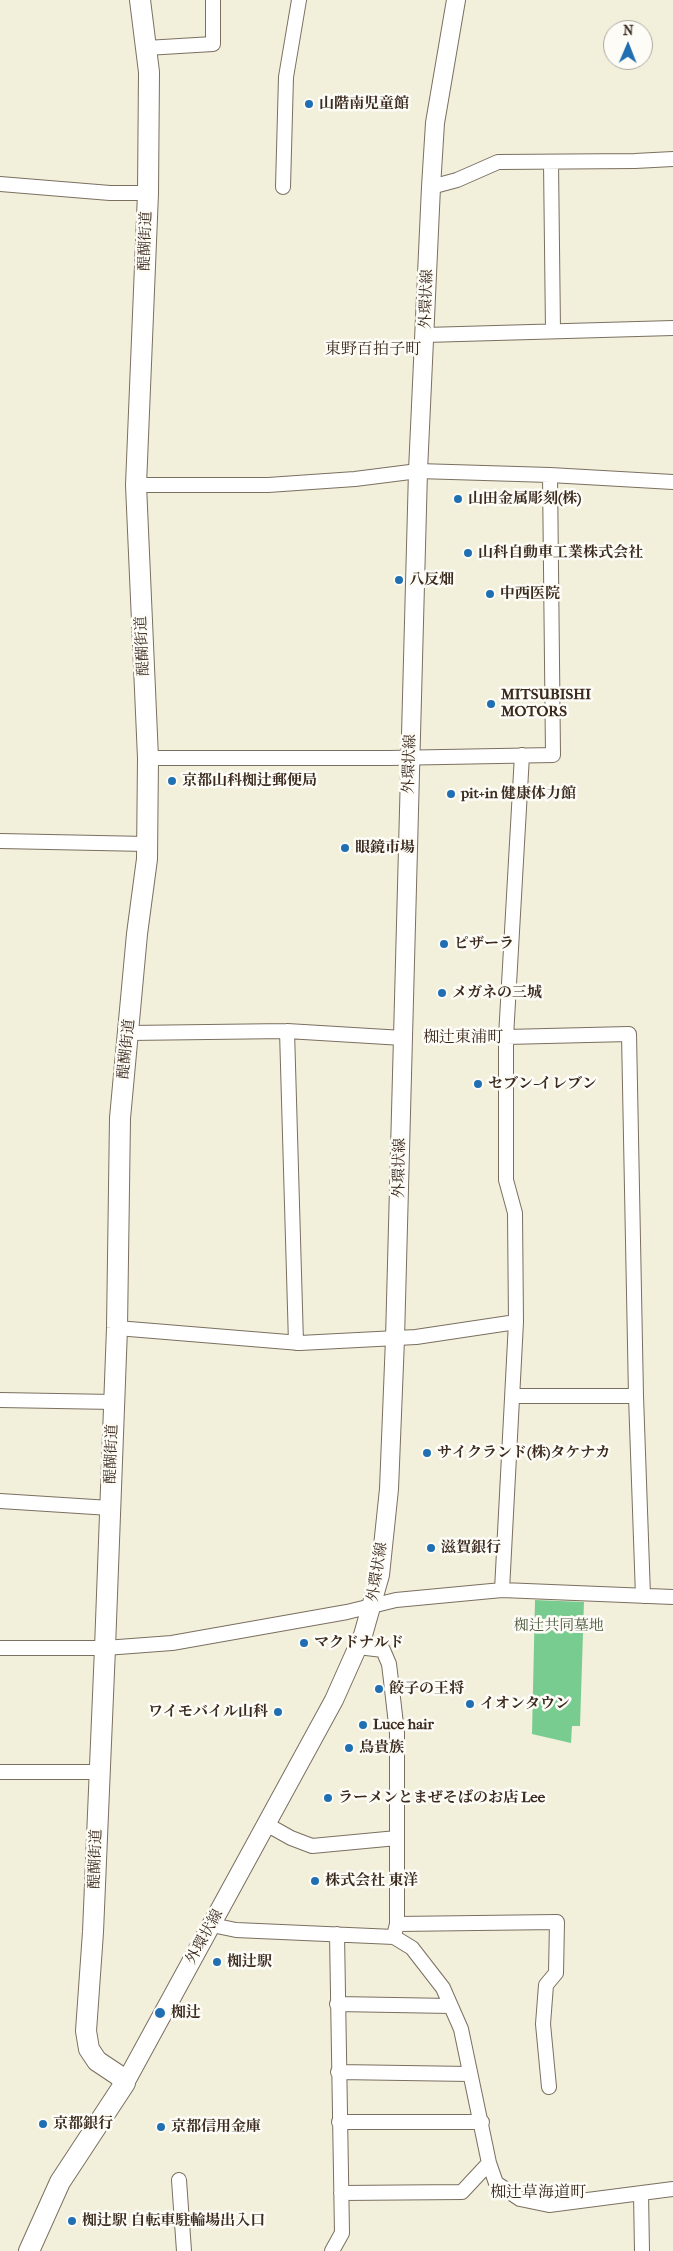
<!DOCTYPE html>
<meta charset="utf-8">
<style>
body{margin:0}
#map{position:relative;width:673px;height:2251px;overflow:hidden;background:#f2efdb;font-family:"IM FELL French Canon",serif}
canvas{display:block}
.north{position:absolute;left:603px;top:20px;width:50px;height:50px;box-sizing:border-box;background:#fdfcf7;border:1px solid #afa8a0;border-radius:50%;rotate:1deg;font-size:14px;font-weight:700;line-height:20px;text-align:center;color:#3b2a1e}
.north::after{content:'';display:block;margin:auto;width:18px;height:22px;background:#1f6fb2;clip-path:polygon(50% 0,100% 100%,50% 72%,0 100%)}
</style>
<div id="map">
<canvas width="673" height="2251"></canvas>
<div class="north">N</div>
</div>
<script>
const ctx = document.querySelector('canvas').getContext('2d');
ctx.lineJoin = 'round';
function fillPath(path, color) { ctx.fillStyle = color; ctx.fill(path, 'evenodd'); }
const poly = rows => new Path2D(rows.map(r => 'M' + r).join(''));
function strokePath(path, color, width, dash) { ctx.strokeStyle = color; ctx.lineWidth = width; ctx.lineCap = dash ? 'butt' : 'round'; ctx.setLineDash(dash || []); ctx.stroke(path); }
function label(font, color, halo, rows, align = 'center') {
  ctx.font = font + ' "IM FELL French Canon","Noto Serif JP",serif'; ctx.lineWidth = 5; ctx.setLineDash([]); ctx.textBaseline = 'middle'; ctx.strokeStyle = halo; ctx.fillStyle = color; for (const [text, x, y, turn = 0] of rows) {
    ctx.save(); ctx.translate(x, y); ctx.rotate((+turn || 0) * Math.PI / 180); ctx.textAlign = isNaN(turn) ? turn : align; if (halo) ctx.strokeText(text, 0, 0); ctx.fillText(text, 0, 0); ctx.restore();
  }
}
const green = poly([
 [535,1600,584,1602,580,1726,572,1726,571,1743,532,1734]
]);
const minor = poly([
 [146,48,213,44,213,0],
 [551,162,553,331],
 [0,184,110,193,148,193],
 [283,187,286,77,299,0],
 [431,187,457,180,498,162,635,161,673,159],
 [425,335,673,328],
 [136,485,268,485,355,479,418,471,550,475,673,482],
 [148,758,389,758,553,755,550,475],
 [0,841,147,844],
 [287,1031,296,1343],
 [129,1033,287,1031,403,1038],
 [506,1037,629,1034,636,1396,643,1596],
 [117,1328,300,1343,416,1337,516,1322],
 [514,1396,636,1396],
 [0,1400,114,1402],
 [0,1501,110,1508],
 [502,1590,516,1322,515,1213,506,1180,506,1037,522,755],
 [358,1647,383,1650,389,1664,392,1689,397,1733,397,1924,395,1932],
 [0,1648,105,1648,172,1643,347,1612,396,1600,502,1590,673,1597],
 [0,1772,99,1772],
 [266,1824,291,1838,312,1846,397,1838],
 [397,1924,557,1922,556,1973,546,1985,543,2024,549,2087],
 [212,1925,236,1930,394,1937,412,1948,443,1988,461,2029,489,2163,496,2183,520,2199,549,2205,673,2189],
 [337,2004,451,2006],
 [338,2072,470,2074],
 [339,2122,482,2122],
 [179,2180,184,2251],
 [341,2193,462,2192,489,2163],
 [641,2193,642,2251],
 [332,2251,342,2233,337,1934]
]);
const tertiary = poly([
 [125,2083,334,1700,363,1635,380,1575,389,1489,395,1339,418,471,431,187,435,123,456,0]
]);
const secondary = poly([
 [29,2251,60,2182,125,2083,118,2075,97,2061,89,2049,86,2031,93,1932,105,1648,117,1328,120,1118,137,934,147,859,148,758,136,485,148,193,149,72,140,0]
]);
const markers = [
 [309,104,5,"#1f6fb2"],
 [458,499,5,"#1f6fb2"],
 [468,553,5,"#1f6fb2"],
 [399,580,5,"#1f6fb2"],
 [490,594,5,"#1f6fb2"],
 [491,704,5,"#1f6fb2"],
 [172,781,5,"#1f6fb2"],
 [451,794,5,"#1f6fb2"],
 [345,848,5,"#1f6fb2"],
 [444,944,5,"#1f6fb2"],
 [442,993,5,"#1f6fb2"],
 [478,1084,5,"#1f6fb2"],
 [427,1453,5,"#1f6fb2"],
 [431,1548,5,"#1f6fb2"],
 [304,1643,5,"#1f6fb2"],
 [379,1689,5,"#1f6fb2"],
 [470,1704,5,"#1f6fb2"],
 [278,1712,5,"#1f6fb2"],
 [363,1725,5,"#1f6fb2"],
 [349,1748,5,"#1f6fb2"],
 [328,1798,5,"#1f6fb2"],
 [315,1881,5,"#1f6fb2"],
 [217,1962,5,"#1f6fb2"],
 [160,2013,6,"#1f6fb2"],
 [43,2124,5,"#1f6fb2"],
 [161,2127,5,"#1f6fb2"],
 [72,2221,5,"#1f6fb2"]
];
const poiNames = [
 ["山階南児童館",319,104],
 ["山田金属彫刻(株)",468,499],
 ["山科自動車工業株式会社",478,553],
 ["八反畑",409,580],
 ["中西医院",500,594],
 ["MITSUBISHI",501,695],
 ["MOTORS",501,712],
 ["京都山科椥辻郵便局",182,781],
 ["pit+in 健康体力館",461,794],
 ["眼鏡市場",355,848],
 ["ピザーラ",454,944],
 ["メガネの三城",452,993],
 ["セブン-イレブン",488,1084],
 ["サイクランド(株)タケナカ",437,1453],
 ["滋賀銀行",441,1548],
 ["マクドナルド",314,1643],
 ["餃子の王将",389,1689],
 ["イオンタウン",480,1704],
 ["ワイモバイル山科",268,1712,"right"],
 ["Luce hair",373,1725],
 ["鳥貴族",359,1748],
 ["ラーメンとまぜそばのお店 Lee",338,1798],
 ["株式会社 東洋",325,1881],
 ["椥辻駅",227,1962],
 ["椥辻",171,2013],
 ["京都銀行",53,2124],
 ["京都信用金庫",171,2127],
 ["椥辻駅 自転車駐輪場出入口",82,2221]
];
const streetNames = [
 ["醍醐街道",146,241,-88],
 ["外環状線",427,299,-88],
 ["醍醐街道",143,646,-93],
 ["外環状線",410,764,-88],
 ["醍醐街道",127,1049,-84],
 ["外環状線",400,1168,-89],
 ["醍醐街道",112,1454,-88],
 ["外環状線",378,1572,-81],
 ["醍醐街道",96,1859,-88],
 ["外環状線",205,1937,-61]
];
const parkNames = [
 ["椥辻共同墓地",559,1626]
];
const neighbourhoodNames = [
 ["東野百拍子町",373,350],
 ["椥辻東浦町",463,1038],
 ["椥辻草海道町",538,2193]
];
fillPath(green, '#79cc8f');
strokePath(minor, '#7b6f60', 16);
strokePath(tertiary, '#7b6f60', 20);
strokePath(secondary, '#7b6f60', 22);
strokePath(minor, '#fff', 14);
strokePath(tertiary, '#fff', 18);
strokePath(secondary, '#fff', 20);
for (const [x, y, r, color] of markers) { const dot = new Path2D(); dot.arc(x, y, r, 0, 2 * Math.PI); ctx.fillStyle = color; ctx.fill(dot); strokePath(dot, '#fdfcf7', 2); }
label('bold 15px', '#3b2a1e', '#fdfcf7', poiNames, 'left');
label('15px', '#3b2a1e', '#fdfcf7', streetNames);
label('15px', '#4e5b40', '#fdfcf7', parkNames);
label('16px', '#3b2a1e', '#fdfcf7', neighbourhoodNames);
</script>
